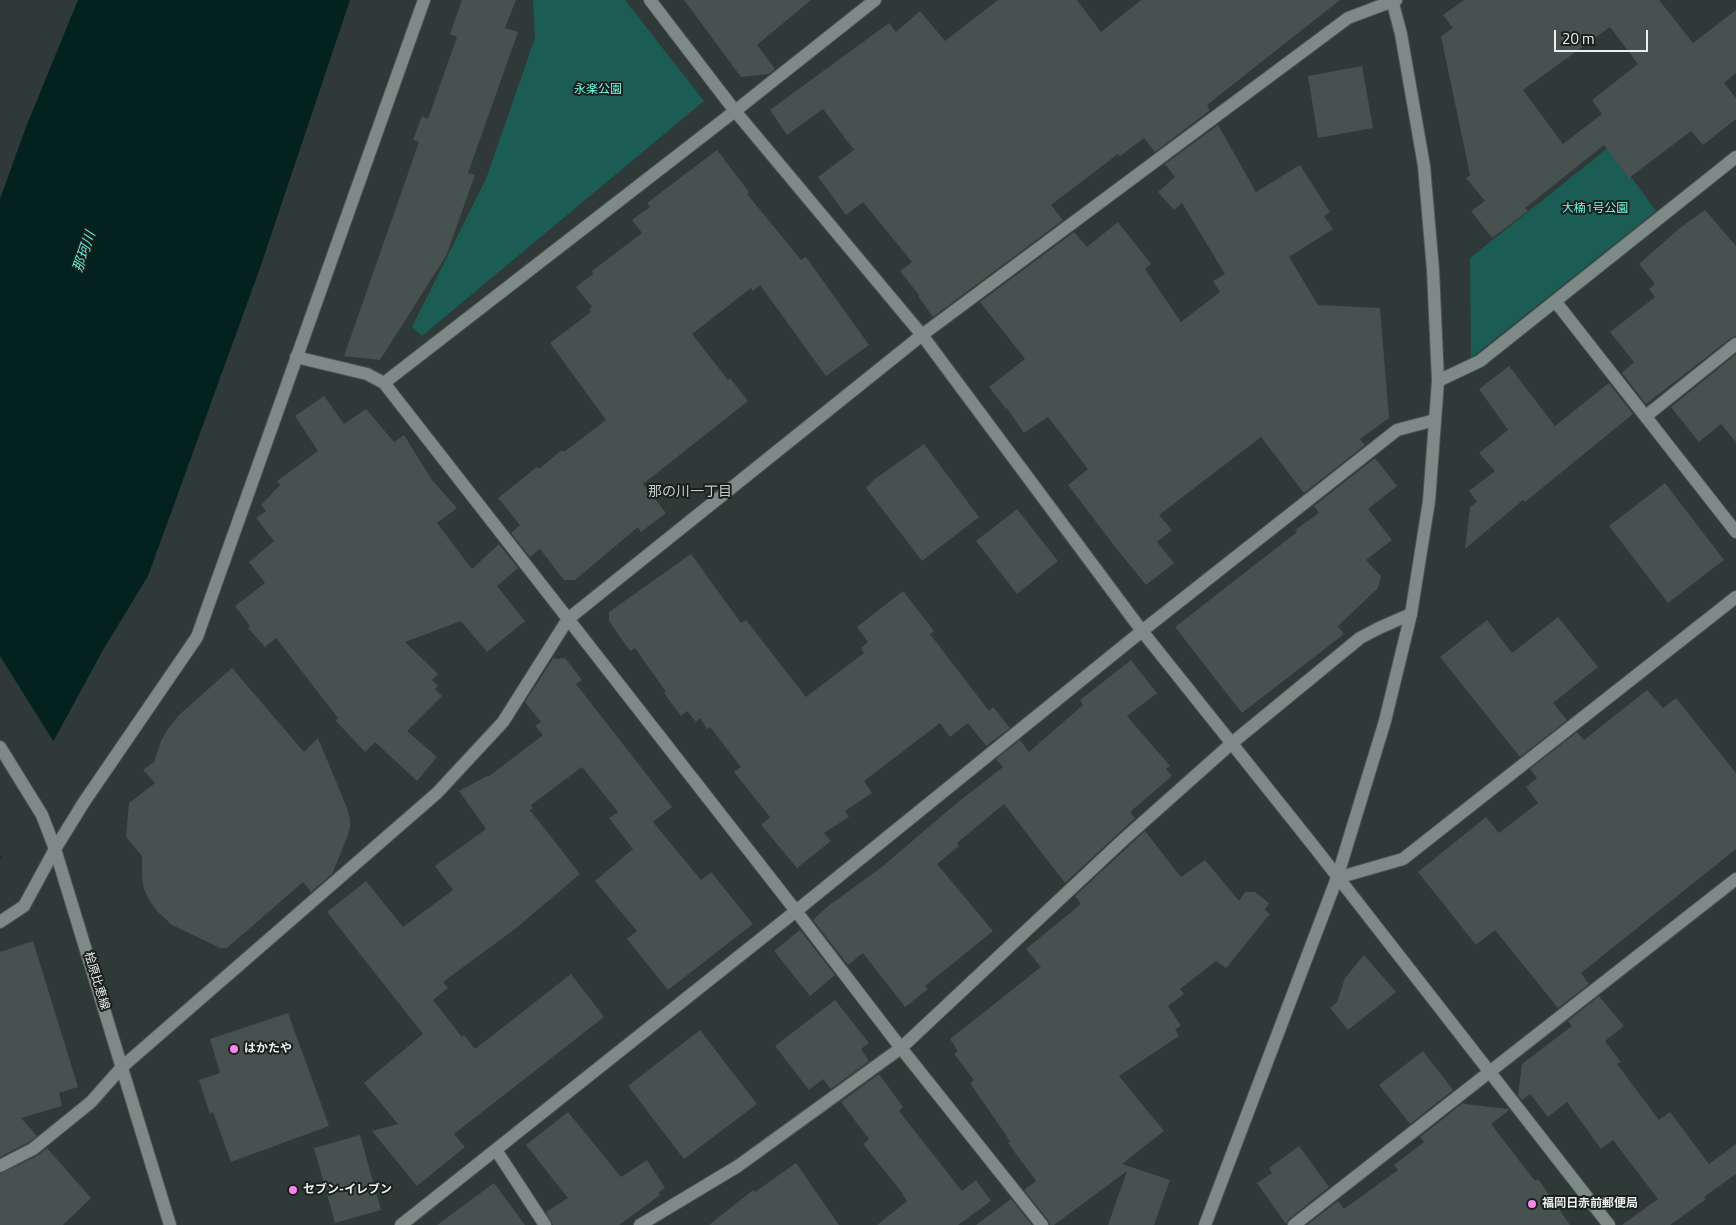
<!DOCTYPE html>
<meta charset="utf-8">
<style>
body{margin:0}
#map{position:relative;width:1736px;height:1225px;overflow:hidden;background:#2f3937;font-family:"Titillium Web",sans-serif}
canvas{display:block}
.scale{position:absolute;left:1554px;top:30px;width:94px;height:22px;box-sizing:border-box;border:2px solid #e9efee;border-top:0;padding-left:6px;font-size:15px;line-height:18px;white-space:nowrap;color:#e9efee;-webkit-text-stroke:4px #1b1f1e;paint-order:stroke}
</style>
<div id="map">
<canvas width="1736" height="1225"></canvas>
<div class="scale">20 m</div>
</div>
<script>
const ctx = document.querySelector('canvas').getContext('2d');
ctx.lineJoin = 'round';
function fillPath(path, color) { ctx.fillStyle = color; ctx.fill(path, 'evenodd'); }
const poly = rows => new Path2D(rows.map(r => 'M' + r).join(''));
function strokePath(path, color, width, dash) { ctx.strokeStyle = color; ctx.lineWidth = width; ctx.lineCap = dash ? 'butt' : 'round'; ctx.setLineDash(dash || []); ctx.stroke(path); }
function label(font, color, halo, rows, align = 'center') {
  ctx.font = font + ' "Titillium Web","Noto Sans JP",sans-serif'; ctx.lineWidth = 4; ctx.setLineDash([]); ctx.textBaseline = 'middle'; ctx.strokeStyle = halo; ctx.fillStyle = color; for (const [text, x, y, turn = 0] of rows) {
    ctx.save(); ctx.translate(x, y); ctx.rotate((+turn || 0) * Math.PI / 180); ctx.textAlign = isNaN(turn) ? turn : align; if (halo) ctx.strokeText(text, 0, 0); ctx.fillText(text, 0, 0); ctx.restore();
  }
}
const green = poly([
 [533,0,625,0,704,101,422,336,412,327,486,179,535,38],
 [1609,147,1656,211,1471,358,1470,258]
]);
const water = poly([
 [78,0,350,0,260,268,148,576,103,650,54,740,5,854,0,858,0,199,26,127]
]);
const pier = poly([
 [0,656,55,744,7,855,2,860,0,855]
]);
const building = poly([
 [462,0,516,0,505,28,518,32,468,173,475,175,446,256,380,360,344,356,419,142,413,140,422,116,428,119,457,37,450,34],
 [684,0,811,0,757,45,775,69,769,74,741,77],
 [998,0,1077,0,1101,32,1141,0,1340,0,1207,105,1210,110,1155,152,1144,138,1120,156,1118,154,1051,205,1063,220,933,317,918,296,919,295,900,271,912,262,863,202,846,215,818,177,854,150,823,109,787,135,770,110,889,23,896,32,920,11,945,41],
 [1464,0,1659,0,1693,43,1736,10,1736,73,1724,83,1736,98,1736,119,1703,145,1691,131,1629,178,1604,145,1525,208,1528,211,1492,238,1471,211,1485,201,1466,178,1470,175,1441,36,1453,28,1443,15],
 [1610,27,1638,64,1592,100,1602,114,1563,144,1523,90],
 [1362,66,1373,128,1318,138,1308,76],
 [1218,125,1256,192,1300,165,1330,212,1324,216,1333,229,1289,257,1318,305,1380,308,1389,418,1360,439,1365,445,1304,493,1261,437,1159,515,1172,530,1157,542,1174,563,1146,585,1116,548,1068,485,1088,469,1048,417,1024,433,1007,408,1006,409,989,387,1025,359,980,302,1074,232,1087,247,1118,222,1151,264,1145,269,1181,322,1220,292,1213,281,1225,274,1182,203,1174,210,1158,192,1175,177,1165,164],
 [717,150,749,192,747,194,801,260,806,257,869,345,826,376,760,285,753,291,751,288,692,334,728,380,730,378,748,401,643,484,666,513,641,532,638,527,575,580,564,580,540,549,530,557,511,533,520,525,498,498,537,467,539,469,562,450,564,452,606,420,550,343,591,312,589,309,592,307,576,287,593,274,592,271,642,233,632,220,650,207,647,203],
 [1705,210,1736,246,1736,336,1731,338,1646,404,1622,373,1634,362,1610,332,1655,297,1649,289,1655,284,1639,264,1681,227],
 [1736,354,1736,442,1721,424,1699,442,1671,407],
 [1509,366,1555,426,1609,383,1633,414,1525,502,1523,500,1465,549,1470,507,1477,502,1469,491,1495,471,1479,453,1508,430,1479,389],
 [324,396,344,424,366,409,394,442,404,435,432,480,457,508,437,523,472,569,499,544,518,568,497,586,525,621,487,652,461,621,405,642,438,674,432,680,438,686,435,689,442,696,407,731,437,757,417,781,375,742,365,752,336,721,338,718,276,638,265,647,248,628,250,626,235,606,265,583,249,562,274,541,256,518,266,511,261,505,280,485,277,481,318,451,295,416],
 [924,444,979,517,922,561,866,488,875,479],
 [1375,458,1397,486,1368,509,1392,540,1366,560,1381,576,1378,588,1338,626,1344,634,1242,713,1175,627,1297,532,1295,530,1319,513,1314,506],
 [1665,483,1724,560,1668,603,1609,526],
 [1017,509,1058,561,1017,594,976,541],
 [691,554,741,623,746,620,806,697,864,653,861,648,868,642,857,627,903,591,934,631,930,634,989,711,993,707,1010,728,986,746,968,723,950,737,940,723,864,781,872,793,845,811,849,817,824,833,831,841,797,868,761,825,770,817,734,772,741,767,710,727,707,729,700,718,696,722,687,711,681,716,664,693,666,692,635,648,630,651,609,621,609,612],
 [1558,617,1598,667,1553,703,1567,720,1520,757,1440,657,1487,620,1512,653],
 [554,657,555,659,565,658,582,680,576,684,672,807,653,822,701,880,711,872,753,924,668,990,627,939,637,931,595,881,633,849,609,818,618,812,582,767,531,805,533,808,530,810,580,874,515,929,443,982,448,988,433,1000,462,1037,464,1035,475,1049,571,974,604,1017,454,1134,465,1147,417,1186,372,1131,398,1124,364,1083,423,1034,327,912,366,881,403,927,453,890,435,866,486,829,459,791,487,776,488,777,543,735,535,726,541,722,525,702],
 [1131,660,1157,693,1127,716,1170,766,1166,769,1172,776,1130,812,1135,818,1065,883,1004,804,957,843,959,846,937,864,993,931,925,986,928,989,905,1007,863,953,848,965,813,920,827,907,883,866,958,802,1003,767,996,759,1020,740,1029,752,1083,705,1080,700],
 [232,668,304,752,318,738,347,808,350,819,350,827,348,835,332,874,311,892,303,882,227,948,220,948,172,925,158,912,149,900,144,889,142,877,142,856,126,837,129,803,155,783,143,770,154,762,161,741,166,732,179,715],
 [1647,690,1663,708,1676,698,1736,773,1736,849,1581,973,1589,984,1558,1008,1495,930,1476,945,1418,872,1486,817,1499,833,1538,803,1526,787,1537,778,1530,769,1577,732,1584,740],
 [1145,831,1181,877,1205,860,1239,901,1245,892,1255,892,1269,903,1265,910,1270,914,1226,968,1216,961,1180,989,1184,994,1168,1006,1181,1026,1175,1029,1179,1036,1119,1076,1164,1131,1122,1164,1170,1180,1154,1225,1108,1225,1127,1171,1054,1225,1050,1225,1048,1220,1024,1190,1036,1181,1008,1143,1010,1141,970,1083,974,1080,954,1054,958,1051,950,1039,1041,967,1026,949,1081,904,1075,896],
 [800,930,835,975,810,996,774,951],
 [33,941,78,1087,59,1093,62,1106,21,1118,37,1136,29,1142,0,1157,0,952],
 [1364,955,1396,992,1348,1030,1330,1008,1337,1002,1345,978],
 [1599,996,1624,1026,1605,1041,1621,1062,1617,1064,1659,1120,1670,1112,1709,1164,1736,1144,1736,1174,1704,1197,1706,1199,1670,1225,1622,1225,1658,1199,1616,1144,1613,1140,1601,1149,1567,1102,1548,1117,1530,1094,1522,1100,1518,1095,1522,1064,1572,1026,1568,1021],
 [835,1000,869,1043,861,1049,869,1061,831,1089,823,1079,809,1090,775,1046],
 [288,1013,329,1126,231,1162,213,1112,210,1114,199,1080,220,1073,210,1039],
 [700,1030,757,1104,684,1159,628,1086],
 [1423,1051,1453,1090,1410,1124,1379,1085],
 [879,1074,903,1107,899,1111,962,1191,976,1180,991,1201,958,1225,877,1225,907,1201,902,1194,903,1194,863,1144,869,1139,841,1102],
 [1463,1103,1465,1104,1508,1109,1509,1110,1491,1124,1535,1181,1538,1179,1570,1225,1307,1225,1338,1201,1344,1209,1398,1170,1394,1165,1424,1142,1420,1137],
 [568,1112,621,1177,647,1160,665,1188,659,1192,660,1195,619,1225,553,1225,546,1212,568,1198,526,1145],
 [360,1135,381,1210,335,1223,314,1148],
 [1299,1146,1329,1187,1289,1219,1286,1224,1257,1183,1272,1173,1269,1168],
 [47,1148,91,1198,63,1225,0,1225,0,1174,37,1156],
 [796,1163,839,1225,709,1225,753,1190,755,1192],
 [494,1183,525,1225,437,1225],
 [1011,1199,1032,1225,976,1225]
]);
const street = poly([
 [1555,301,1736,532],
 [296,357,367,374,384,383,735,111,875,0],
 [1438,381,1480,361,1736,157],
 [384,383,796,911,901,1048,1042,1225],
 [1646,416,1736,344],
 [1337,878,1403,859,1736,597],
 [0,922,24,906,55,849,84,802,197,637,424,0],
 [496,1150,545,1225],
 [0,1166,33,1149,91,1102,122,1067,437,793,503,722,568,619,922,335,1348,18,1396,0],
 [401,1225,796,911,1142,631,1397,430,1435,420],
 [640,1225,738,1166,901,1048,1122,841,1232,743,1360,638,1379,628,1411,614],
 [1294,1225,1736,879]
]);
const secondary = poly([
 [650,0,735,111,922,335,1142,631,1312,844,1609,1225],
 [0,747,42,815,55,849,170,1225],
 [1205,1225,1337,878,1385,721,1411,614,1429,501,1438,381,1433,270,1424,166,1401,34,1392,0]
]);
const markers = [
 [234,1049,5,"#f788eb"],
 [293,1190,5,"#f788eb"],
 [1532,1204,5,"#f788eb"]
];
const parkNames = [
 ["永楽公園",598,90],
 ["大楠1号公園",1595,209]
];
const streetNames = [
 ["桧原比恵線",96,981,73]
];
const poiNames = [
 ["はかたや",244,1049],
 ["セブン-イレブン",303,1190],
 ["福岡日赤前郵便局",1542,1204]
];
const waterNames = [
 ["那珂川",85,252,-71]
];
const neighbourhoodNames = [
 ["那の川一丁目",690,493]
];
fillPath(green, '#1b5d54');
fillPath(water, '#03221e');
fillPath(pier, '#2f3937');
fillPath(building, '#47514f');
strokePath(street, '#4e5654', 14);
strokePath(secondary, '#4e5654', 14);
strokePath(street, '#7e8a87', 12);
strokePath(secondary, '#7e8a87', 12);
for (const [x, y, r, color] of markers) { const dot = new Path2D(); dot.arc(x, y, r, 0, 2 * Math.PI); ctx.fillStyle = color; ctx.fill(dot); strokePath(dot, '#1b1f1e', 2); }
label('12px', '#73fde7', '#1b1f1e', parkNames);
label('12px', '#e9efee', '#1b1f1e', streetNames);
label('bold 12px', '#e9efee', '#1b1f1e', poiNames, 'left');
label('italic 14px', '#5febd5', '#1b1f1e', waterNames);
label('14px', '#c2cecc', '#1b1f1e', neighbourhoodNames);
</script>
